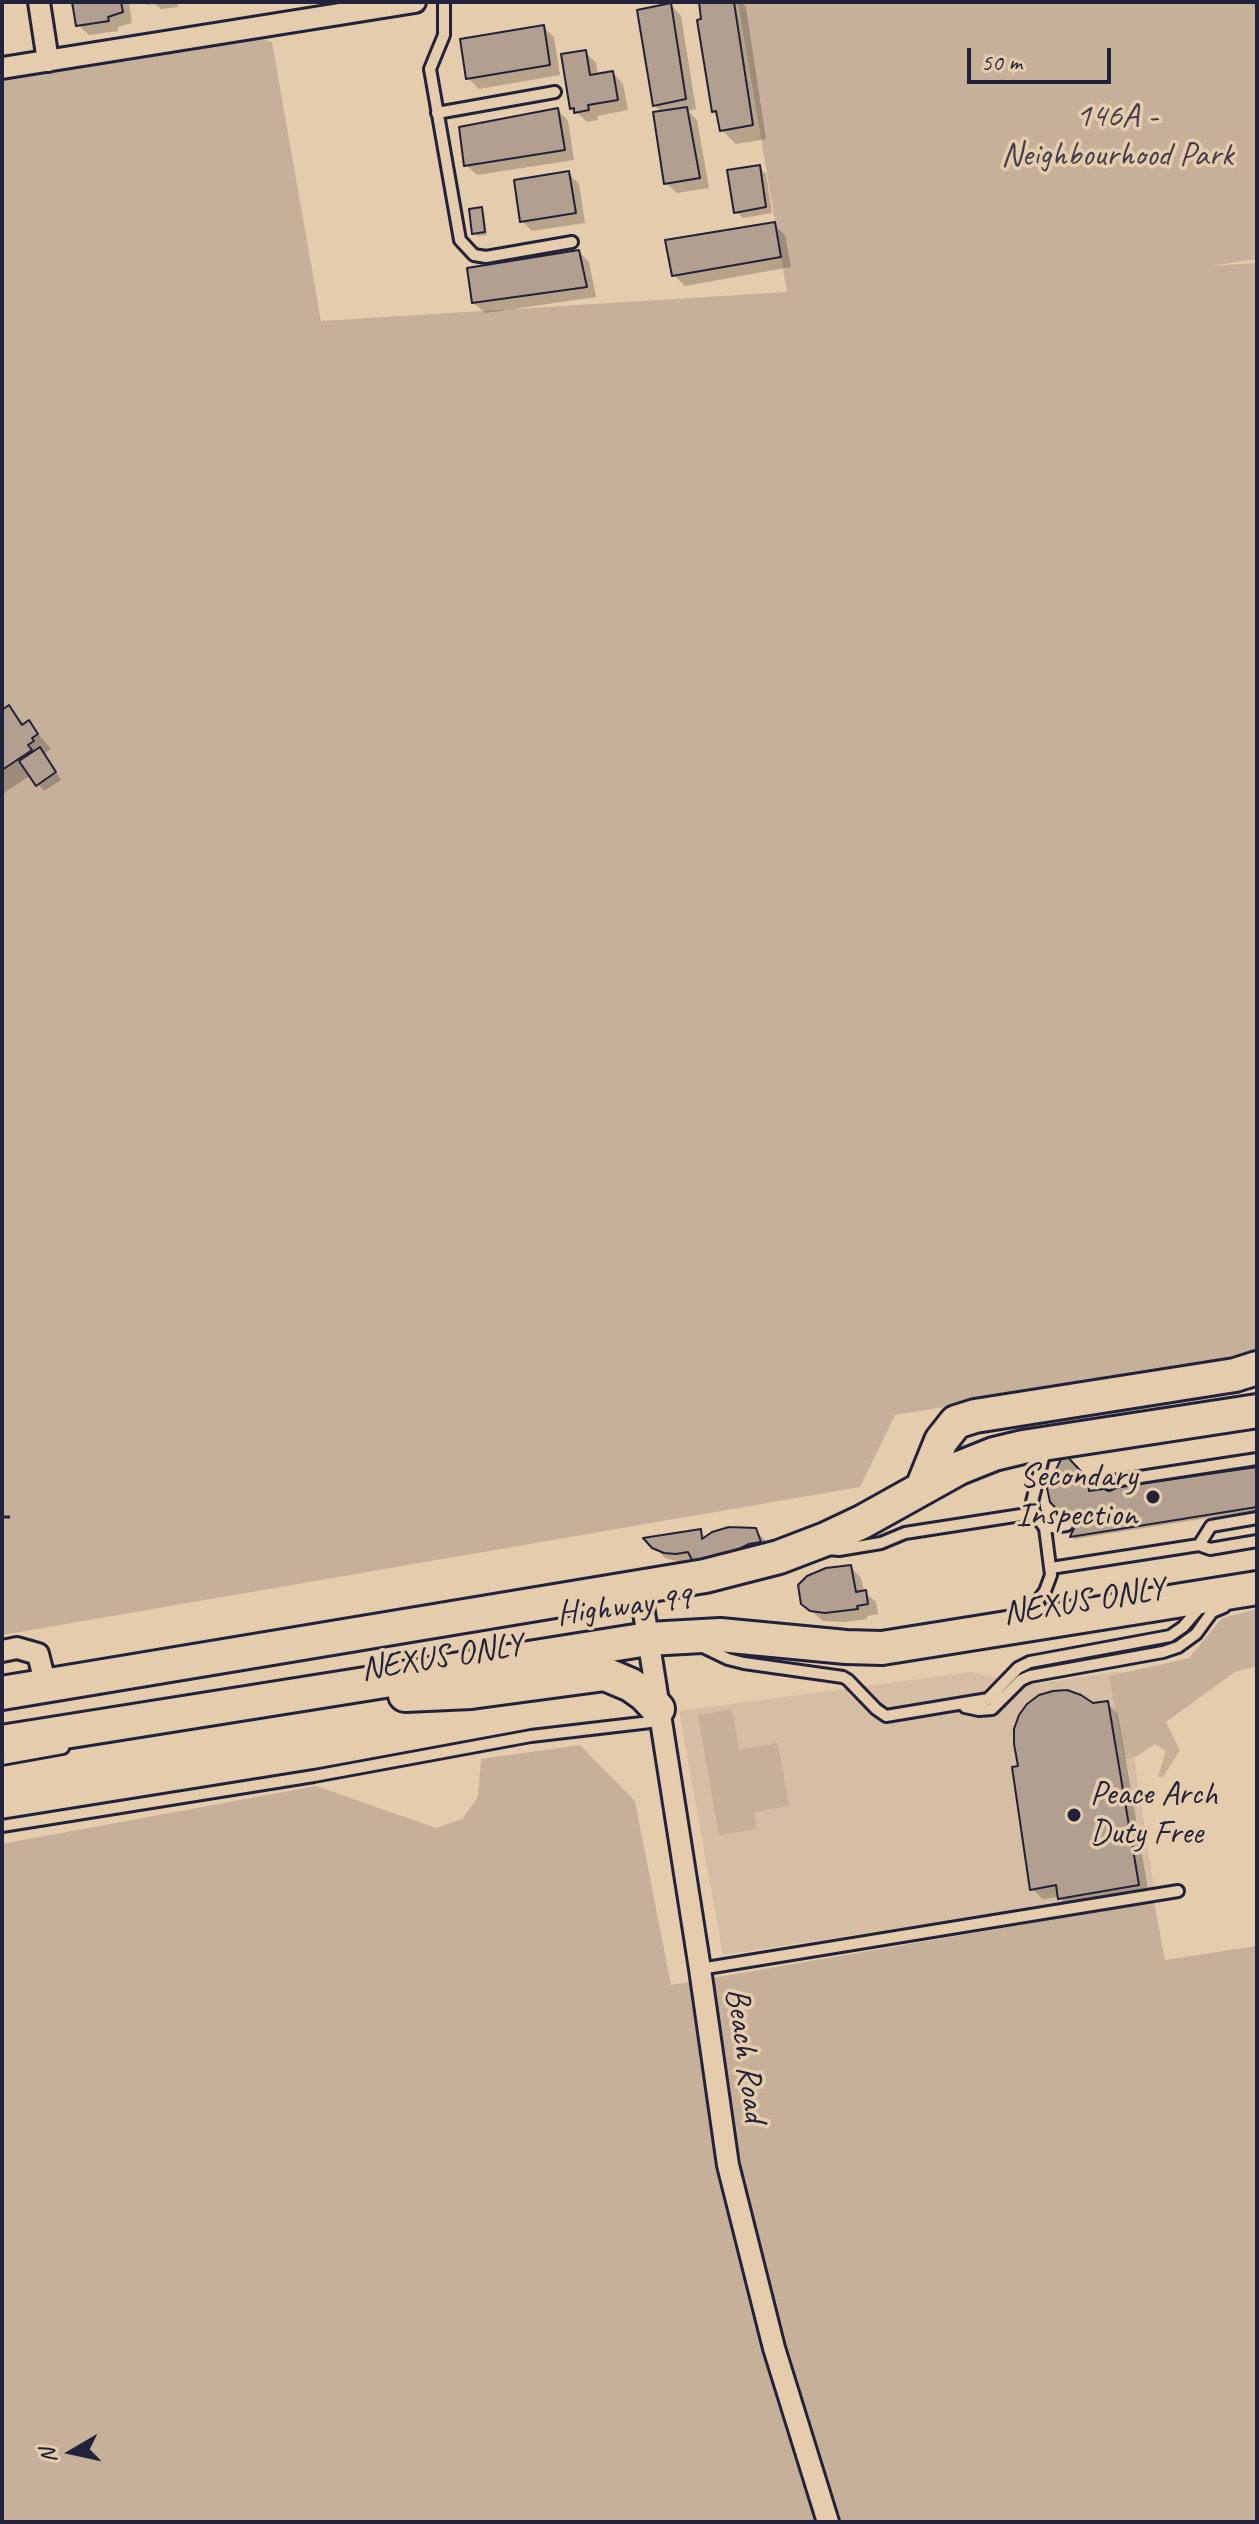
<!DOCTYPE html>
<style>
body{margin:0}
#map{position:relative;width:1259px;height:2524px;overflow:hidden;background:#e5ccad;font-family:Caveat,sans-serif}
canvas{display:block}
.frame{position:absolute;inset:0;border:4px solid #22223b;pointer-events:none}
.north{position:absolute;left:32px;top:2412px;width:80px;height:80px;-webkit-text-stroke:6px #e5ccad;paint-order:stroke;rotate:261deg;font-size:22px;font-weight:700;line-height:32px;text-align:center;color:#22223b}
.north::after{content:'';display:block;margin:auto;width:28px;height:36px;background:#22223b;clip-path:polygon(50% 0,100% 100%,50% 72%,0 100%)}
.scale{position:absolute;left:967px;top:48px;width:144px;height:36px;box-sizing:border-box;border:4px solid #22223b;border-top:0;padding-left:10px;font-size:24px;line-height:28px;white-space:nowrap;color:#22223b;-webkit-text-stroke:6px #e5ccad;paint-order:stroke}
</style>
<div id="map">
<canvas width="1259" height="2524"></canvas>
<div class="frame"></div>
<div class="north">N</div>
<div class="scale">50 m</div>
</div>
<script>
const ctx = document.querySelector('canvas').getContext('2d');
ctx.lineJoin = 'round';
function fillPath(path, color) { ctx.fillStyle = color; ctx.fill(path, 'evenodd'); }
const poly = rows => new Path2D(rows.map(r => 'M' + r).join(''));
function strokePath(path, color, width, dash) { ctx.strokeStyle = color; ctx.lineWidth = width; ctx.lineCap = dash ? 'butt' : 'round'; ctx.setLineDash(dash || []); ctx.stroke(path); }
function label(font, color, halo, rows, align = 'center') {
  ctx.font = font + ' Caveat,sans-serif'; ctx.lineWidth = 7; ctx.setLineDash([]); ctx.textBaseline = 'middle'; ctx.strokeStyle = halo; ctx.fillStyle = color; for (const [text, x, y, turn = 0] of rows) {
    ctx.save(); ctx.translate(x, y); ctx.rotate((+turn || 0) * Math.PI / 180); ctx.textAlign = isNaN(turn) ? turn : align; if (halo) ctx.strokeText(text, 0, 0); ctx.fillText(text, 0, 0); ctx.restore();
  }
}
const built = poly([
 [1121,1671,1154,1889,723,1955,679,1711,971,1672,1029,1685]
]);
const green = poly([
 [738,2,1257,2,1257,259,1210,266,1257,263,1257,1352,1253,1356,895,1415,860,1487,2,1635,2,79,257,38,272,42,321,321,787,292],
 [1257,1609,1257,1666,1235,1672,1166,1722,1180,1750,1163,1777,1158,1777,1166,1751,1155,1744,1137,1756,1125,1759,1109,1676,1189,1658,1222,1618],
 [732,1709,739,1750,778,1743,789,1806,754,1812,757,1829,719,1835,698,1715],
 [580,1745,635,1801,671,1985,1154,1902,1165,1960,1257,1946,1257,2522,2,2522,2,1844,316,1786,436,1828,462,1819,478,1797,481,1759]
]);
const shadow = poly([
 [74,2,129,2,132,23,118,27,118,31,89,35,78,25],
 [144,2,177,2,178,7,161,9,155,4,147,5],
 [701,2,741,2,746,7,766,139,736,144,722,130,719,116,714,111],
 [671,5,681,16,696,109,688,111,697,120,709,188,677,193,666,183,662,113,655,106],
 [543,27,554,37,560,75,479,89,468,78],
 [585,52,596,63,598,76,613,73,623,84,628,110,597,116,598,120,587,122,572,108],
 [558,110,568,121,574,160,477,175,466,165],
 [759,167,766,174,772,213,743,218,736,212],
 [568,173,579,184,585,223,532,231,522,221],
 [481,209,484,212,487,235,477,236,474,233],
 [774,225,785,235,791,267,685,286,674,275],
 [579,252,589,262,596,297,485,313,474,303],
 [9,708,25,725,29,723,51,749,45,753,46,757,61,780,44,791,31,775,2,794,2,712],
 [1064,1457,1090,1484,1091,1493,1257,1469,1257,1510,1075,1539,1072,1537,1076,1528],
 [755,1530,766,1541,770,1552,688,1564,665,1558,648,1540,700,1531,707,1539],
 [851,1567,861,1578,864,1592,876,1602,878,1614,867,1616,867,1619,845,1622,823,1621,802,1603],
 [1107,1703,1118,1714,1149,1895,1071,1908,1059,1897,1043,1899,1032,1889,1093,1706]
]);
const building = poly([
 [72,2,121,2,123,12,108,17,109,21,76,26,72,2],
 [699,2,734,2,753,125,720,131,716,111,712,112,697,20,701,19,699,2],
 [671,3,686,99,653,106,637,10,671,3],
 [544,25,550,65,466,79,460,39,544,25],
 [586,50,590,75,613,71,618,100,588,105,589,110,574,113,574,108,570,109,561,54,586,50],
 [687,107,700,178,664,184,653,112,687,107],
 [558,108,565,150,464,166,459,127,558,108],
 [760,165,766,207,734,213,727,170,760,165],
 [569,171,576,213,520,222,514,180,569,171],
 [482,207,485,232,472,234,469,209,482,207],
 [775,222,781,257,672,276,665,240,775,222],
 [579,250,587,287,472,303,467,268,579,250],
 [9,705,22,725,29,720,38,734,32,738,34,741,28,745,32,750,2,770,2,710,9,705],
 [40,747,56,772,36,786,19,761,40,747],
 [1064,1453,1088,1479,1089,1491,1257,1467,1257,1507,1070,1537,1074,1528,1050,1502,1047,1488,1064,1453],
 [729,1527,756,1528,761,1542,749,1544,731,1553,693,1562,688,1552,676,1554,664,1553,652,1548,643,1538,701,1529,702,1539,712,1532,729,1527],
 [851,1565,856,1592,866,1590,868,1604,857,1606,858,1609,825,1613,810,1611,801,1604,798,1585,807,1576,826,1568,851,1565],
 [1067,1690,1081,1695,1093,1703,1108,1701,1139,1885,1058,1899,1056,1885,1030,1890,1012,1767,1018,1766,1014,1744,1014,1729,1019,1715,1027,1704,1039,1695,1053,1691,1067,1690]
]);
const path = poly([
 [2,1517,15,1517]
]);
const service = poly([
 [444,2,444,35,430,69,460,240,474,255,486,257,572,242],
 [437,113,555,92],
 [1109,1484,1114,1481,1257,1459],
 [1045,1528,1067,1525],
 [1199,1545,1211,1526,1257,1518],
 [828,1549,839,1550,881,1543,905,1533,1034,1513],
 [1051,1568,1199,1545,1210,1549,1257,1541],
 [1026,1616,1045,1591,1051,1575,1045,1528,1034,1513,1032,1502,1045,1450],
 [703,1647,728,1659,744,1663,843,1677,848,1680,876,1709,886,1716,988,1699,1018,1668,1030,1662,1170,1636,1183,1627,1203,1604],
 [965,1707,979,1710,992,1709,1021,1680,1030,1676,1163,1652,1178,1647,1196,1634,1212,1612,1224,1607],
 [2,1759,63,1748],
 [2,1826,314,1776,531,1736,659,1721],
 [700,1969,1178,1891]
]);
const minor = poly([
 [39,2,48,61],
 [2,68,415,2],
 [640,1587,700,1969,728,2165,774,2348,828,2522],
 [2,1651,17,1648,38,1654,46,1686]
]);
const trunk = poly([
 [922,1488,941,1441,956,1422,975,1416,1235,1375,1257,1368],
 [2,1693,705,1576,779,1557,826,1539,862,1522,959,1468,994,1454,1023,1447,1257,1411],
 [405,1695,471,1692,605,1674,631,1685,645,1695,658,1709],
 [2,1742,648,1639,720,1635,846,1647,882,1648,1257,1588]
]);
const markers = [
 [1153,1497,8,"#22223b"],
 [1074,1815,8,"#22223b"]
];
const parkNames = [
 ["146A -",1117,117],
 ["Neighbourhood Park",1117,156]
];
const poiNames = [
 ["Secondary",1137,1477],
 ["Inspection",1137,1516],
 ["Peace Arch",1090,1795,"left"],
 ["Duty Free",1090,1834,"left"]
];
const streetNames = [
 ["NEXUS ONLY",1084,1602,-9],
 ["Highway 99",624,1607,-7],
 ["NEXUS ONLY",442,1658,-9],
 ["Beach Road",745,2055,82]
];
fillPath(built, '#d6bea4');
fillPath(green, '#c6b09a');
fillPath(shadow, '#0003');
fillPath(building, '#b29f8f');
strokePath(building, '#22223b', 2);
strokePath(service, '#22223b', 16);
strokePath(minor, '#22223b', 26);
strokePath(trunk, '#22223b', 38);
strokePath(path, '#22223b', 3, [8, 6]);
strokePath(service, '#e5ccad', 10);
strokePath(minor, '#e5ccad', 20);
strokePath(trunk, '#e5ccad', 32);
for (const [x, y, r, color] of markers) { const dot = new Path2D(); dot.arc(x, y, r, 0, 2 * Math.PI); ctx.fillStyle = color; ctx.fill(dot); strokePath(dot, '#e5ccad', 3); }
label('34px', '#433e4e', '#e5ccad', parkNames);
label('34px', '#22223b', '#e5ccad', poiNames, 'right');
label('34px', '#22223b', '#e5ccad', streetNames);
</script>
